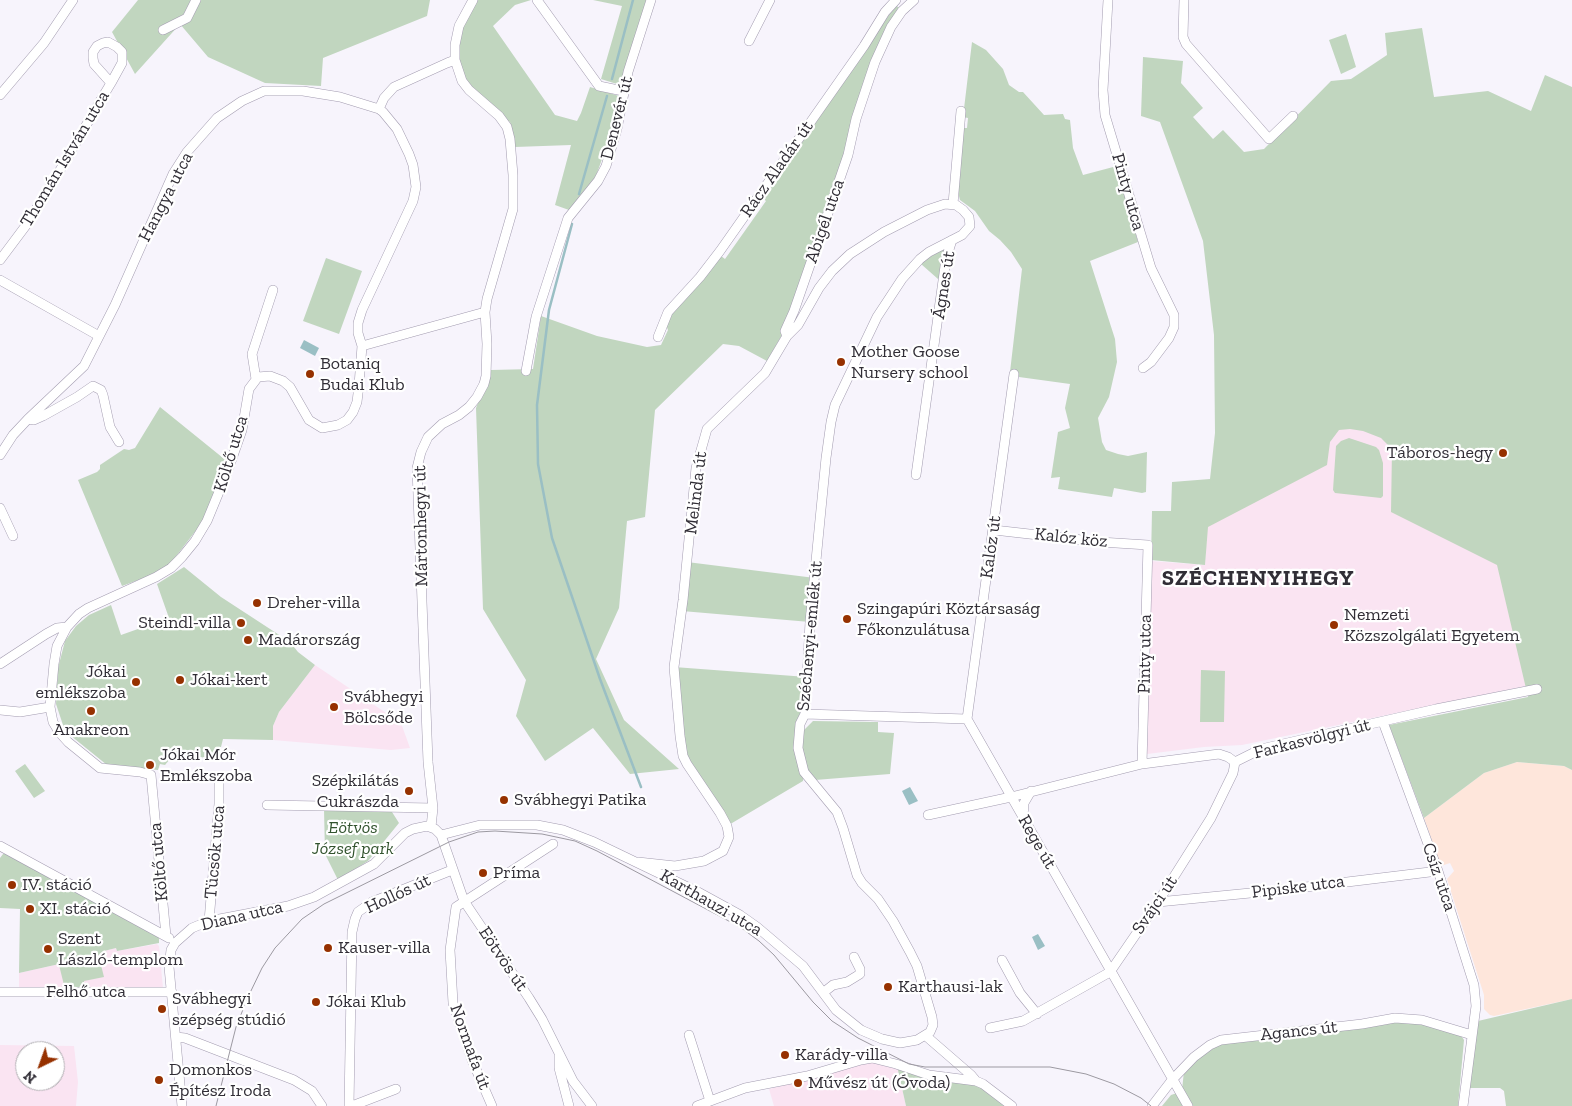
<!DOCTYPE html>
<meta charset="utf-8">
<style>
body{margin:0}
#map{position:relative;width:1572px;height:1106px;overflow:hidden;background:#f7f4fc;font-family:"Zilla Slab",serif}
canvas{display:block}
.north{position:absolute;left:15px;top:1041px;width:50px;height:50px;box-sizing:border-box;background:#fff;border:1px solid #adabaf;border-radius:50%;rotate:222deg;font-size:14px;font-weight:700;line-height:20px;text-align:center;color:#312e36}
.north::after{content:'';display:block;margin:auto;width:18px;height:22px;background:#963100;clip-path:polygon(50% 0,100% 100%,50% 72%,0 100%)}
</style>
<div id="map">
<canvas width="1572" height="1106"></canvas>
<div class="north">N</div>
</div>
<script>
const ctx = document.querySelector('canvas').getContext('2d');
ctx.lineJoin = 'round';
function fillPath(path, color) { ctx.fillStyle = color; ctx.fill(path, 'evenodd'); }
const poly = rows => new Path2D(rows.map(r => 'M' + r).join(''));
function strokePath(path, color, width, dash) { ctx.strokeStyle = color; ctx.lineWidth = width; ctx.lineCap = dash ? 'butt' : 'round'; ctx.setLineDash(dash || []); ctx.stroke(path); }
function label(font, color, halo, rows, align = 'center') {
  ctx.font = font + ' "Zilla Slab",serif'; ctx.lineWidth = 4.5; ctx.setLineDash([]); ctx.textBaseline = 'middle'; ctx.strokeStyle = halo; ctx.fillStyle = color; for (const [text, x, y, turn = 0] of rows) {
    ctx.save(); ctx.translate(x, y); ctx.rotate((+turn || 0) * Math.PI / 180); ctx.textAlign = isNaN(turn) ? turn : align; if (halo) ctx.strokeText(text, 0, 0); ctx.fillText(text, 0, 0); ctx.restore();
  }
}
const industrial = poly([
 [1517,762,1564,766,1572,770,1572,999,1494,1016,1490,1015,1484,1009,1484,995,1447,879,1454,871,1450,863,1441,866,1424,818,1484,773]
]);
const education = poly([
 [1349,402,1509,542,1526,686,1242,745,1204,747,1147,754,1151,561,1205,565,1207,527],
 [315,665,401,723,410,748,391,750,273,740,273,726,279,712],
 [157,944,159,946,163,988,19,987,19,973,104,954,104,951,116,948,117,951],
 [0,1045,74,1046,78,1082,76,1106,0,1106],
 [25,1051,55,1051,55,1081,25,1081],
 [871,1062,897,1066,906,1106,774,1106,769,1089]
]);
const green = poly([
 [138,0,430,0,427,16,323,58,321,86,265,83,208,57,180,24,135,74,112,32],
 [473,0,531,0,515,5,493,26,555,115,577,121,581,113,590,87,619,96,607,145,596,176,569,210,555,205,571,145,515,147,510,122,499,116,469,90,459,73,459,26],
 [593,0,650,0,641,20,620,85,601,79,622,6],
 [896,5,900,9,887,27,786,328,767,361,739,346,723,344,655,410,645,517,627,521,619,608,596,659,624,720,679,769,630,774,593,728,545,761,516,716,526,680,483,609,476,408,491,370,533,369,541,316,597,336,647,347,661,345,668,330,666,325,668,318,721,256,725,259,766,201,761,197],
 [1422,28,1434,97,1488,91,1531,111,1545,75,1572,87,1572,770,1564,766,1517,762,1484,773,1424,818,1389,725,1528,697,1497,565,1391,512,1392,449,1381,438,1363,431,1350,429,1339,430,1330,442,1327,465,1208,527,1205,565,1151,560,1152,511,1171,511,1172,482,1210,479,1215,433,1214,335,1203,241,1160,122,1141,116,1143,57,1183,61,1181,83,1203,108,1193,117,1213,139,1223,130,1244,152,1264,149,1331,81,1351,79,1387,55,1385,33],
 [1346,34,1356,67,1341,74,1329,40],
 [972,42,986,50,1003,69,1009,85,1019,92,1023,92,1044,115,1063,114,1065,119,1070,120,1073,148,1083,175,1117,166,1138,242,1090,261,1115,339,1117,362,1109,397,1098,418,1102,442,1106,450,1118,454,1128,456,1147,452,1146,492,1142,493,1114,488,1112,497,1058,489,1060,477,1051,478,1058,432,1070,428,1065,408,1070,384,1019,377,1018,372,1010,372,1022,269,1011,252,1000,240,989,231,975,211,960,200,958,192,962,128,967,128,968,118,963,117],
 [942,247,945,249,941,276,938,279,921,264,927,257],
 [326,258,362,271,339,334,303,321],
 [160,407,228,462,201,524,177,555,168,566,155,574,122,586,78,480,97,472,100,469,100,465,124,449,129,450,135,448],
 [1349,438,1376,447,1379,450,1383,463,1383,496,1381,498,1335,493,1333,490,1336,446,1341,441],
 [687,562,815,578,810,622,682,611],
 [184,567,221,597,290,642,298,652,315,665,279,712,273,726,273,740,223,739,218,759,171,754,170,759,165,765,160,764,158,770,107,765,65,731,56,704,58,668,65,641,76,626,89,615,111,605,121,635,169,618,157,584],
 [674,667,807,677,800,724,804,772,803,781,727,826,687,764],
 [1201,670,1225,671,1224,722,1200,722],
 [813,721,878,722,878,732,894,733,890,774,815,780,807,770,801,748,802,732],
 [25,764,45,791,34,798,15,771],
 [324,809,392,812,399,823,368,861,338,880,325,854],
 [3,854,6,854,159,937,159,943,117,951,116,948,104,951,104,954,19,973,20,909,0,908,0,858],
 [99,957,104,977,84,981,85,988,72,987,71,984,64,985,59,965],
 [1572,999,1572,1106,1506,1106,1504,1091,1500,1088,1469,1088,1478,1021],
 [1408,1021,1460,1034,1464,1040,1458,1106,1192,1106,1182,1090,1184,1071,1203,1053,1219,1043],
 [897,1066,973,1084,982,1088,1006,1106,906,1106],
 [1177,1093,1185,1106,1162,1106,1171,1095]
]);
const water = poly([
 [304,340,319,348,315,356,300,348],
 [910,787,918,801,909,805,902,791],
 [1038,934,1045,946,1038,950,1032,937]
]);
const stream = poly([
 [612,79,633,0],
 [579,194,607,96],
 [572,224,549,310,537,405,538,464,552,538,600,679,641,787]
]);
const minor = poly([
 [537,0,599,86,623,91],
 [1108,0,1103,90,1105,115,1151,268,1174,315,1174,327,1169,338,1151,362,1143,368],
 [1184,0,1183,37,1186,44,1269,139,1293,116],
 [163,30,187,18,196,0],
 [749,41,770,0],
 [0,95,44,43,73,0],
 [379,109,384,98,394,87,447,63,455,60],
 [953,204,961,111],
 [0,260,27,224,56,177,102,98,111,83,122,63,122,52,117,47,108,42,103,43,97,46,93,52,93,58,94,64,111,83],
 [0,280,99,336],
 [787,336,785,331,794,311,837,187,848,155,856,119,875,62,891,27,902,11,914,0],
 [658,337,668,312,700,277,720,251,864,46,885,12,896,0],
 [362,346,485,312],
 [526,371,536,317,568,218,598,181,606,166,617,129,628,72,651,0],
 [256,379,252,354,273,290],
 [28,419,34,420,43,416,77,397,93,386,101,390,103,395,110,427,119,442],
 [0,455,13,435,28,419,84,366,115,305,173,174,187,152,217,118,242,101,264,91,303,91,340,97,379,109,383,112,397,129,409,154,413,165,416,187,413,201,362,310,358,323,358,333,362,346,359,385,357,402,353,412,347,420,338,425,322,428,309,420,290,387,283,381,270,376,258,377,249,389,242,430,228,470,207,521,195,541,182,557,171,568,156,577,88,608,79,614,67,627,57,646,54,664,50,707,53,722,59,732,68,742,100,768,140,772,151,775,166,936],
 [916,475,946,259,952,240],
 [0,508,13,536],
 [994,530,1100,542,1148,545,1142,764],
 [0,664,46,634,57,628,67,627],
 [0,710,20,712,50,707],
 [805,714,967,719],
 [967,719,1188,1106],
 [967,719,1014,374],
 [1383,722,1438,871,1474,985,1476,1006,1463,1106],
 [1235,762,1261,749,1436,709,1537,689],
 [267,805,433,808],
 [928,815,1011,797,1142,764,1219,754,1228,757,1235,762],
 [1023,817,1024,803,1031,791],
 [431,827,433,808,428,762,417,468,421,452,428,437,442,424,459,415,469,407,477,397,484,384,486,376,487,344,485,312,487,299,513,209,513,175,510,139,507,127,499,116,469,90,462,81,455,60,455,45,459,26,473,0],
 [441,835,480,825,537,825,563,830,594,842,698,892,740,915,757,927,803,966,836,1010,861,1030,882,1039,900,1043,917,1040,930,1032,933,1025,932,1017,917,966,910,952,893,921,878,899,862,883,857,875,843,828,837,812,804,772,798,748,800,724,805,714,810,622,826,458,831,422,835,405,877,317,902,279,920,259,929,252,962,235,970,226,969,217,963,210,956,205,945,204,927,210,884,232,850,254,832,271,819,288,798,325,787,336,765,373,707,429,696,468,683,600,674,667,680,736,683,756,687,764,720,813,727,826,729,837,723,851,704,861,675,866,638,862],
 [0,846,169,938],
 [1158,902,1281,890,1438,871],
 [209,921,219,804,219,782],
 [1002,960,1020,993,1037,1014],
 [0,992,172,992],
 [824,992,833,985,847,982,860,974,860,969,854,957],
 [990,1028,1023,1021,1110,972,1158,902,1211,818,1233,773,1235,762],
 [689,1035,710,1101],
 [926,1036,971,1075,976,1081,983,1084,1012,1106],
 [176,1037,185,1038,294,1080,312,1091,322,1106],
 [559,1055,559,1068,569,1106],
 [182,1106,169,967,171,950,175,943,192,928,209,921,288,906,314,897,374,864,405,833,413,829,427,826,435,829,441,835,464,901,529,998,542,1019,573,1081,592,1106],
 [349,1106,352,932,355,919,358,912,372,902,452,870],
 [352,1106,396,1089],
 [492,1106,472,1060,453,1003,450,950,456,907,553,844],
 [697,1106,745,1088,807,1076,861,1060,872,1058,896,1064,929,1075,976,1081],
 [1152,1106,1172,1080,1194,1057,1210,1045,1221,1040,1362,1024,1395,1018,1422,1020,1472,1035]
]);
const tram = poly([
 [216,1106,236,1027,248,997,262,968,275,948,302,919,324,904,449,842,478,832,495,831,542,834,575,841,597,851,740,927,759,941,774,955,813,1002,832,1021,858,1038,909,1064,925,1067,1050,1067,1086,1074,1114,1084,1141,1098,1151,1106]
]);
const markers = [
 [841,362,5,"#963100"],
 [310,374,5,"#963100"],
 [1503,453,5,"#963100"],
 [257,603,5,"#963100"],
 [847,619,5,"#963100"],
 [241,623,5,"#963100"],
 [1334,625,5,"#963100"],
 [248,640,5,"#963100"],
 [180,680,5,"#963100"],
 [136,682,5,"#963100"],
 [334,707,5,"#963100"],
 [91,711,5,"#963100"],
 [150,765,5,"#963100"],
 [409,791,5,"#963100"],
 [504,800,5,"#963100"],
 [483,873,5,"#963100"],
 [12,885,5,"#963100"],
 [30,909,5,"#963100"],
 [328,948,5,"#963100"],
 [48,949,5,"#963100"],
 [888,987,5,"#963100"],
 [316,1002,5,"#963100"],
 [162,1009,5,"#963100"],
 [785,1055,5,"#963100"],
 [159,1080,5,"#963100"],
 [798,1083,5,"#963100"]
];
const streetNames = [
 ["Denevér út",617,118,-76],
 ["Thomán István utca",65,159,-59],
 ["Rácz Aladár út",777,169,-55],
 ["Pinty utca",1128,192,74],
 ["Hangya utca",166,197,-63],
 ["Abigél utca",825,221,-71],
 ["Ágnes út",944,285,-81],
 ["Költő utca",231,454,-73],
 ["Melinda út",696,493,-83],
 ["Mártonhegyi út",421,526,-91],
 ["Kalóz köz",1071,538,6],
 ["Kalóz út",991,547,-82],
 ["Széchenyi-emlék út",810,636,-85],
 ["Pinty utca",1145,654,-89],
 ["Farkasvölgyi út",1312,739,-14],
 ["Rege út",1037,842,60],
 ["Tücsök utca",215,852,-85],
 ["Költő utca",159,862,-95],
 ["Csíz utca",1439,877,71],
 ["Pipiske utca",1298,887,-7],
 ["Hollós út",398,894,-25],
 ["Karthauzi utca",711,903,30],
 ["Svájci út",1155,905,-56],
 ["Diana utca",242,916,-13],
 ["Eötvös út",503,959,56],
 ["Felhő utca",86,992],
 ["Agancs út",1299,1031,-6],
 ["Normafa út",470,1047,70]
];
const poiNames = [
 ["Mother Goose",851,352],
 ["Nursery school",851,373],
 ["Botaniq",320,364],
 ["Budai Klub",320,385],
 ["Táboros-hegy",1493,453,"right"],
 ["Dreher-villa",267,603],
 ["Szingapúri Köztársaság",857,609],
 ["Főkonzulátusa",857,630],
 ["Nemzeti",1344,615],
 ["Közszolgálati Egyetem",1344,636],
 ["Steindl-villa",231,623,"right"],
 ["Madárország",258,640],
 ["Jókai",126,672,"right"],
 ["emlékszoba",126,693,"right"],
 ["Jókai-kert",190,680],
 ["Svábhegyi",344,697],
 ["Bölcsőde",344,718],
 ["Anakreon",91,730,"center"],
 ["Jókai Mór",160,755],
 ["Emlékszoba",160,776],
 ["Szépkilátás",399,781,"right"],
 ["Cukrászda",399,802,"right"],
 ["Svábhegyi Patika",514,800],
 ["Príma",493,873],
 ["IV. stáció",22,885],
 ["XI. stáció",40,909],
 ["Szent",58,939],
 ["László-templom",58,960],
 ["Kauser-villa",338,948],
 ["Karthausi-lak",898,987],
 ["Svábhegyi",172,999],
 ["szépség stúdió",172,1020],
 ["Jókai Klub",326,1002],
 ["Karády-villa",795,1055],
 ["Domonkos",169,1070],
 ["Építész Iroda",169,1091],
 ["Művész út (Óvoda)",808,1083]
];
const parkNames = [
 ["Eötvös",353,828],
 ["József park",353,849]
];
const districtNames = [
 ["SZÉCHENYIHEGY",1258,579]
];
fillPath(industrial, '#fee6db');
fillPath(education, '#fae4f2');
fillPath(green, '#c1d6bf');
fillPath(water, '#9abfc4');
strokePath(stream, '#9abfc4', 2.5);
strokePath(minor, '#a39cb0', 10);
strokePath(minor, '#fff', 9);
strokePath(tram, '#9c99a1', 1);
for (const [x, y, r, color] of markers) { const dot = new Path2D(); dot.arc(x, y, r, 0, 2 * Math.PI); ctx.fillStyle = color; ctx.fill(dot); strokePath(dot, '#fff', 2); }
label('18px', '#312e36', '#fff', streetNames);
label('18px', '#312e36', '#fff', poiNames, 'left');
label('italic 18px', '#32532e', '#fff', parkNames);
ctx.letterSpacing = '1px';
label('bold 22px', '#312e36', '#fff', districtNames);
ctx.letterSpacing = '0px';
</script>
